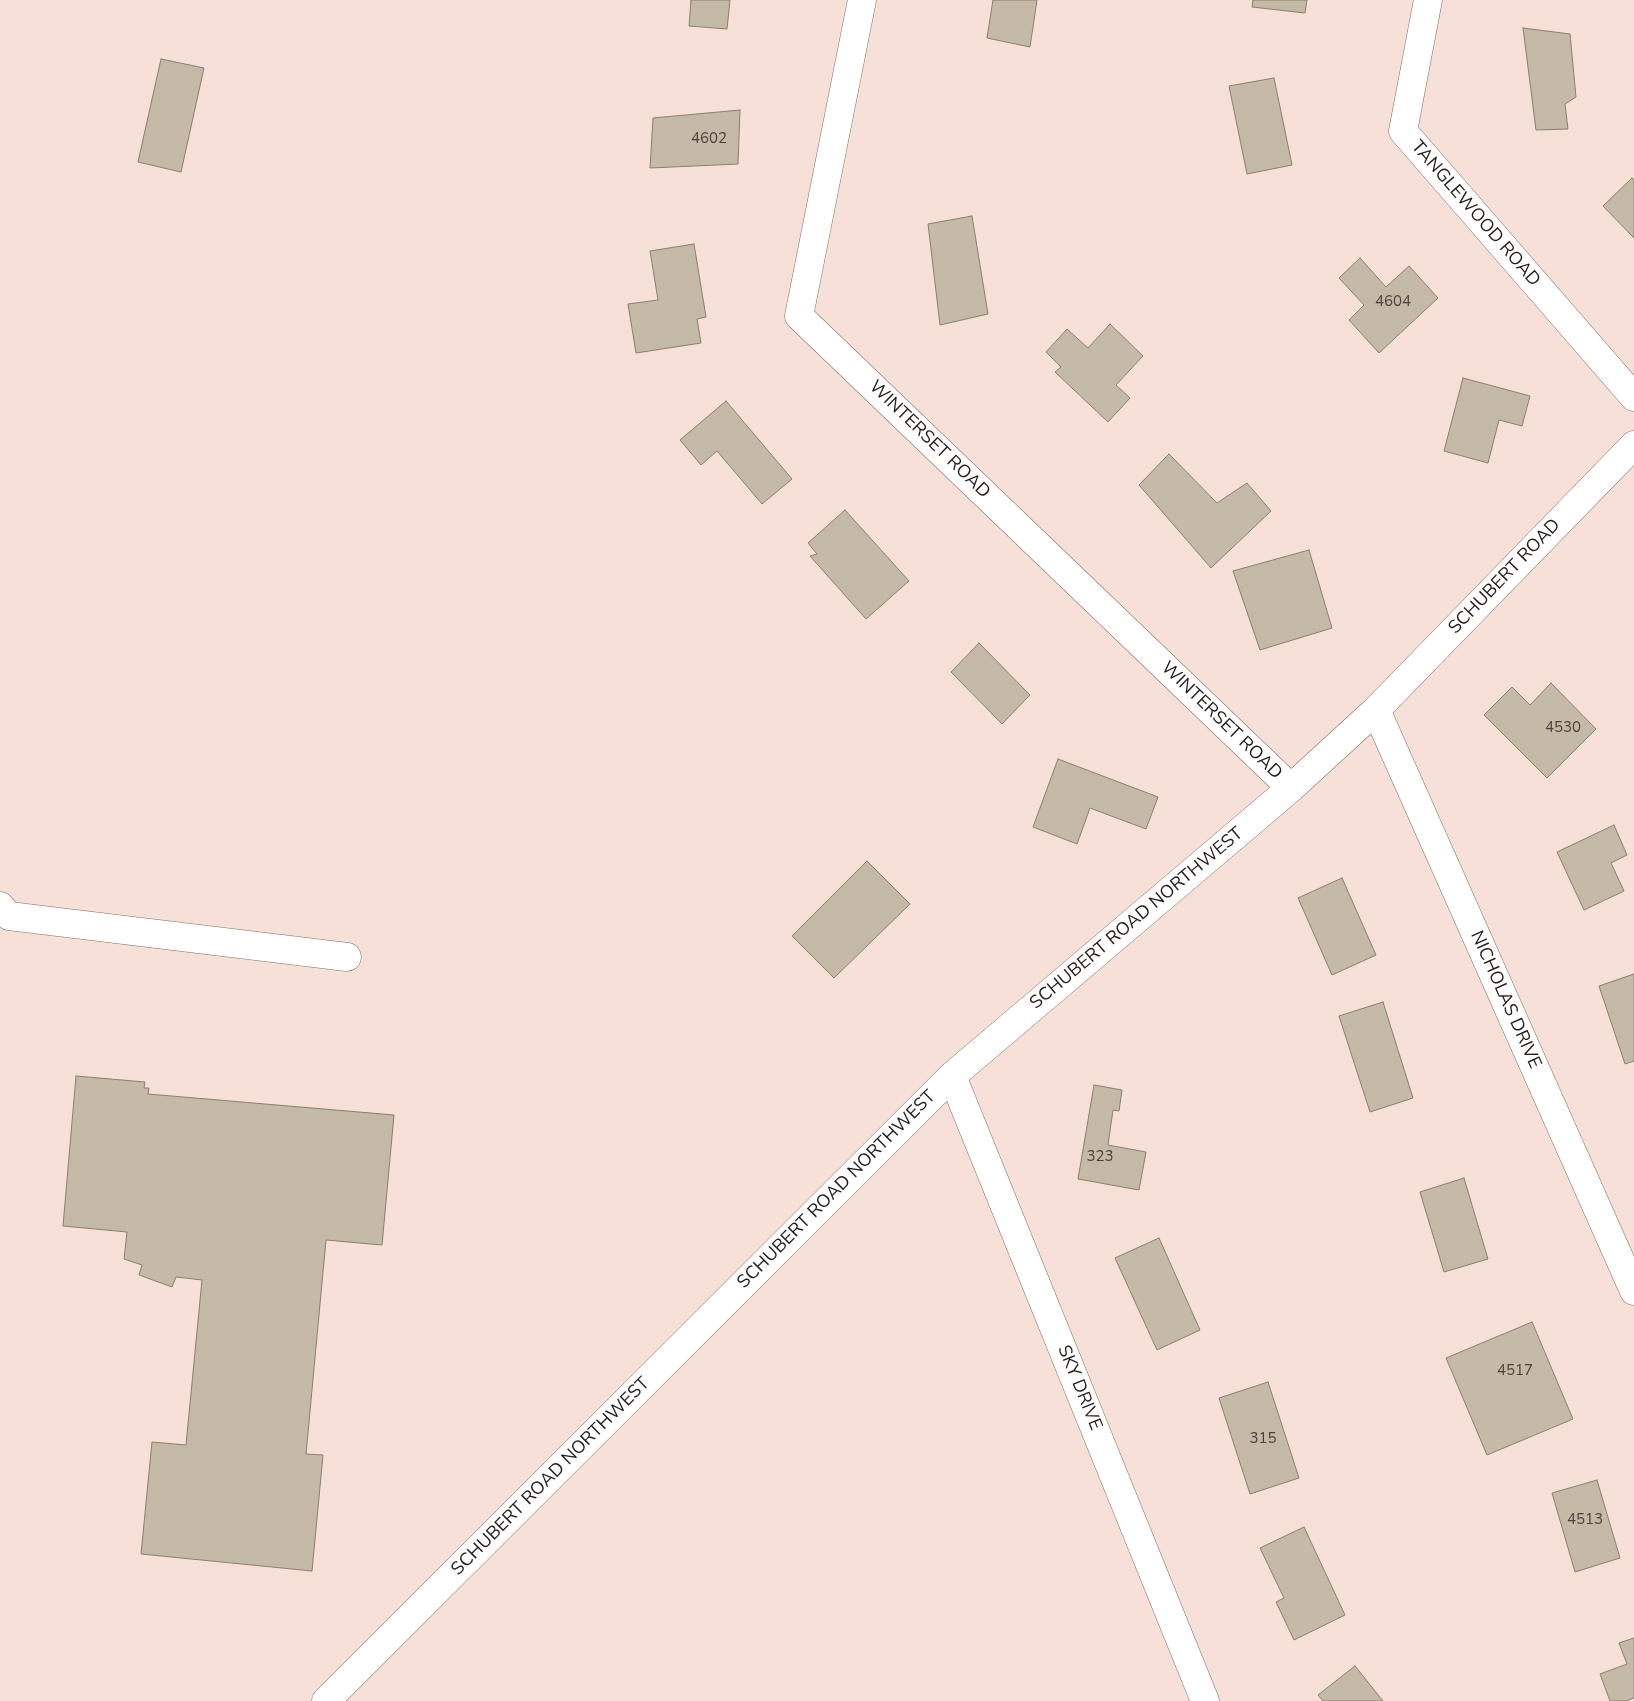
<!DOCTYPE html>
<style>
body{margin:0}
canvas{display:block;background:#f6e0d7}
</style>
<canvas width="1634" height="1701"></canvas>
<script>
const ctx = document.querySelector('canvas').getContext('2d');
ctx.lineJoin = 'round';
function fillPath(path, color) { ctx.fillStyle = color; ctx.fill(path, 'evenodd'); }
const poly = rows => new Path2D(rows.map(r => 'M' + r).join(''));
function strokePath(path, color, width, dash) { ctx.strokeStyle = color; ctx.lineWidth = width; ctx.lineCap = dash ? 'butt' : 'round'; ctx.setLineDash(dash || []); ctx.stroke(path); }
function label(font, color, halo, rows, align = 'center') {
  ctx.font = font + ' "Nunito Sans",sans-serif'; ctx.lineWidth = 4; ctx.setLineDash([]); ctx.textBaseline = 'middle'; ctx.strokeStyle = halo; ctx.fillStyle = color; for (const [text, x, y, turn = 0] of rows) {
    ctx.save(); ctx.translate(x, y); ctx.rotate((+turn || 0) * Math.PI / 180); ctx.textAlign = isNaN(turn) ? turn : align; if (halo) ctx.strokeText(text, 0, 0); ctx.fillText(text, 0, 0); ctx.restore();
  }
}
const building = poly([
 [691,0,730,0,727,29,689,26,691,0],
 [993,0,1037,0,1030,47,987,38,993,0],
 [1253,0,1307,0,1305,13,1252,7,1253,0],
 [1523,28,1570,34,1576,97,1565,104,1568,129,1536,130,1523,28],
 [161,59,204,68,181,172,138,162,161,59],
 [1274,78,1292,165,1247,174,1229,86,1274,78],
 [740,110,738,164,650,168,653,118,740,110],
 [1632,178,1634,180,1634,238,1603,206,1632,178],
 [972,216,988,314,940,325,928,224,972,216],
 [694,244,706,317,697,319,701,343,636,353,628,304,658,300,650,251,694,244],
 [1360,258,1386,287,1409,266,1438,298,1379,353,1349,320,1364,305,1339,278,1360,258],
 [1110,324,1143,356,1116,385,1130,398,1108,422,1055,372,1061,367,1046,352,1067,329,1088,348,1110,324],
 [1463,378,1530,396,1522,426,1499,420,1488,463,1444,451,1463,378],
 [726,401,792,479,762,504,717,451,701,465,680,440,726,401],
 [1169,454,1217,503,1247,483,1271,511,1211,568,1139,485,1169,454],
 [845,510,909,581,866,619,810,556,817,554,808,543,845,510],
 [1309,550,1332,628,1260,650,1233,571,1309,550],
 [979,643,1030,695,1002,724,951,672,979,643],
 [1551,683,1596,729,1547,778,1484,715,1512,687,1530,705,1551,683],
 [1058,759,1158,797,1146,829,1090,808,1077,844,1033,827,1058,759],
 [1614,825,1627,855,1611,863,1624,891,1584,910,1557,852,1614,825],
 [867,861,910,904,834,978,792,936,867,861],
 [1342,878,1376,955,1332,975,1298,898,1342,878],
 [1634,974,1634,1061,1625,1064,1599,986,1634,974],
 [1383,1002,1413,1098,1370,1112,1339,1016,1383,1002],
 [76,1076,145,1082,144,1088,149,1088,148,1094,394,1115,382,1245,326,1240,306,1454,323,1455,312,1571,141,1554,152,1442,186,1445,202,1280,176,1277,172,1287,139,1275,142,1265,124,1259,127,1232,63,1226,76,1076],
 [1094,1085,1122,1090,1119,1111,1113,1110,1108,1145,1146,1152,1139,1190,1078,1179,1094,1085],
 [1464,1178,1488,1259,1444,1272,1420,1192,1464,1178],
 [1159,1238,1200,1330,1157,1350,1115,1258,1159,1238],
 [1532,1322,1573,1419,1487,1455,1446,1358,1532,1322],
 [1268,1382,1299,1478,1250,1494,1219,1398,1268,1382],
 [1597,1480,1620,1558,1575,1572,1552,1493,1597,1480],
 [1304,1527,1345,1615,1294,1640,1276,1602,1284,1598,1260,1548,1304,1527],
 [1634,1638,1634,1698,1626,1701,1610,1701,1600,1674,1627,1664,1619,1643,1634,1638],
 [1355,1666,1383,1701,1323,1701,1318,1695,1355,1666]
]);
const minor = poly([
 [862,0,799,316,1291,788],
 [1428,0,1403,131,1634,397],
 [1376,710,1634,1291],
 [0,906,9,916,347,957],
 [952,1076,1205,1701],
 [326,1701,952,1076,1291,788,1376,710,1634,445]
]);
const numberNames = [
 ["4602",709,139],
 ["4604",1393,302],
 ["4530",1563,728],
 ["323",1100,1157],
 ["4517",1515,1371],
 ["315",1263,1439],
 ["4513",1585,1520]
];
const streetNames = [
 ["TANGLEWOOD ROAD",1475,214,49],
 ["WINTERSET ROAD",929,440,44],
 ["SCHUBERT ROAD",1505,577,-46],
 ["WINTERSET ROAD",1221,721,44],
 ["SCHUBERT ROAD NORTHWEST",1137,919,-40],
 ["NICHOLAS DRIVE",1505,1000,66],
 ["SCHUBERT ROAD NORTHWEST",837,1190,-45],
 ["SKY DRIVE",1079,1388,68],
 ["SCHUBERT ROAD NORTHWEST",551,1477,-45]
];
fillPath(building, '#c5b9a7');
strokePath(building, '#8a7f6f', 1);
strokePath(minor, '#816e66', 29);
strokePath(minor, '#fff', 28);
label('15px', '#4c423c', null, numberNames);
label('18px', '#231b18', '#fff', streetNames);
</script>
